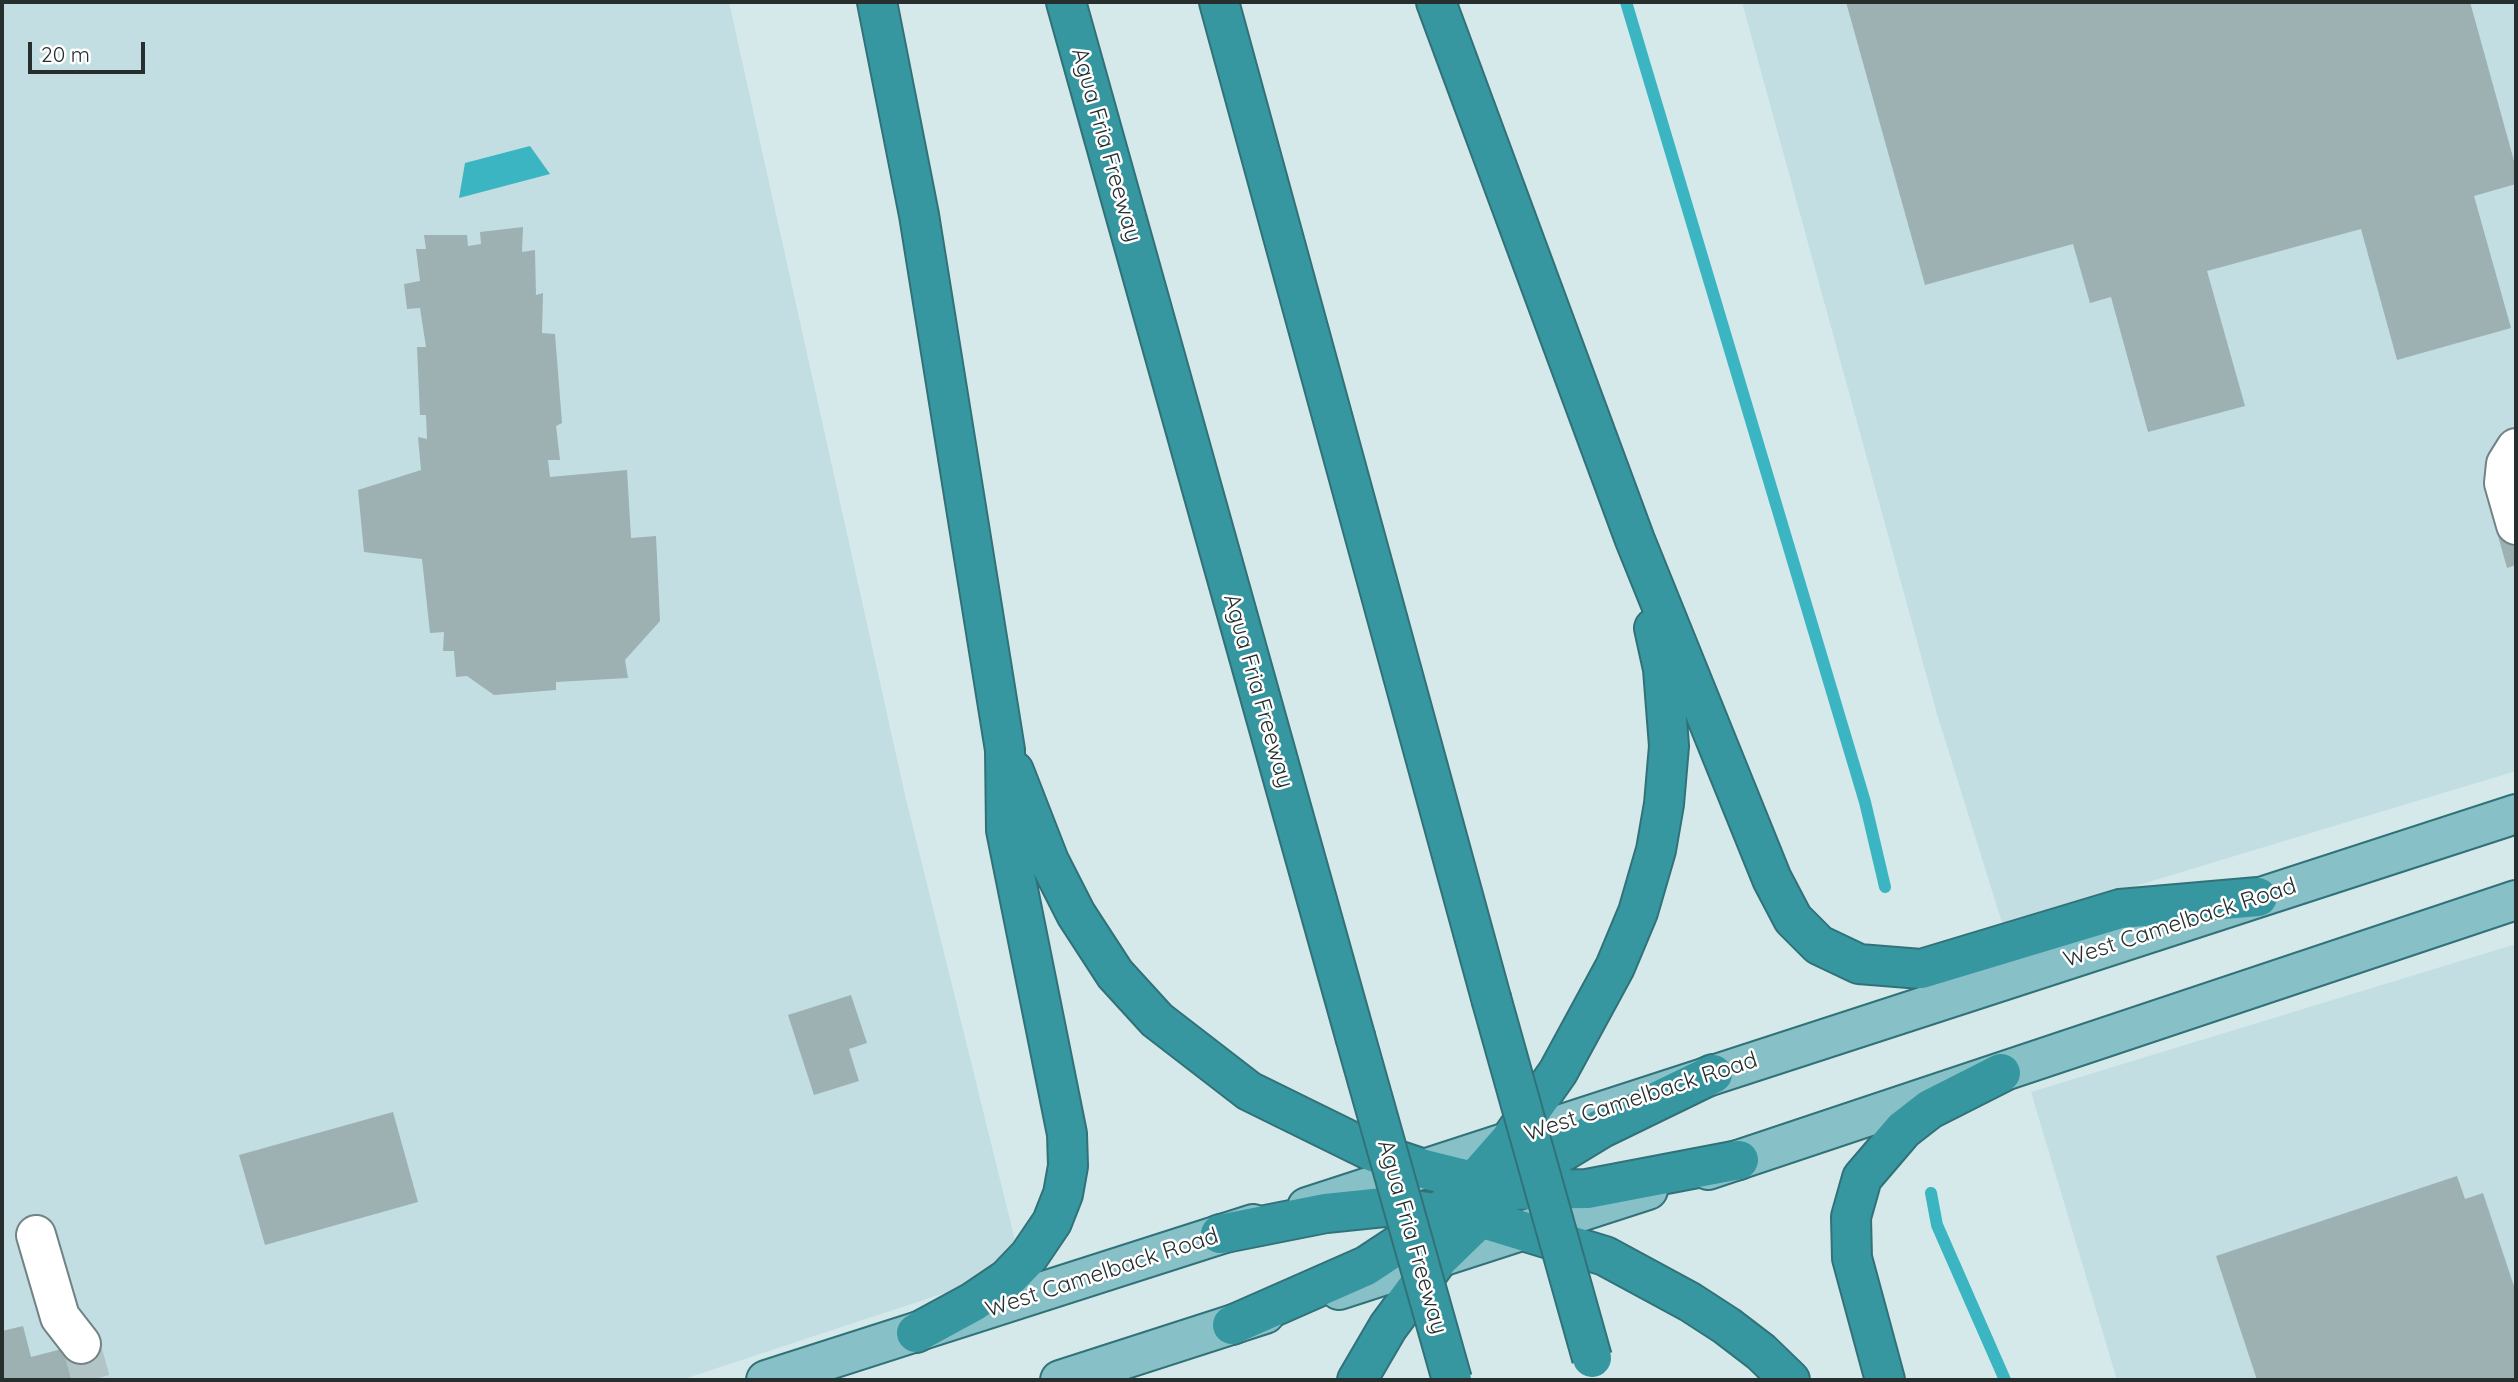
<!DOCTYPE html>
<style>
body{margin:0}
#map{position:relative;width:2518px;height:1382px;overflow:hidden;background:#d5e9eb;font-family:Quicksand,sans-serif}
canvas{display:block}
.frame{position:absolute;inset:0;border:4px solid #262e2e;pointer-events:none}
.scale{position:absolute;left:28px;top:42px;width:117px;height:32px;box-sizing:border-box;border:4px solid #262e2e;border-top:0;padding-left:9px;font-size:21px;line-height:24px;white-space:nowrap;color:#262e2e;-webkit-text-stroke:5px #fff;paint-order:stroke}
</style>
<div id="map">
<canvas width="2518" height="1382"></canvas>
<div class="frame"></div>
<div class="scale">20 m</div>
</div>
<script>
const ctx = document.querySelector('canvas').getContext('2d');
ctx.lineJoin = 'round';
function fillPath(path, color) { ctx.fillStyle = color; ctx.fill(path, 'evenodd'); }
const poly = rows => new Path2D(rows.map(r => 'M' + r).join(''));
function strokePath(path, color, width, dash) { ctx.strokeStyle = color; ctx.lineWidth = width; ctx.lineCap = dash ? 'butt' : 'round'; ctx.setLineDash(dash || []); ctx.stroke(path); }
function label(font, color, halo, rows, align = 'center') {
  ctx.font = font + ' Quicksand,sans-serif'; ctx.lineWidth = 5; ctx.setLineDash([]); ctx.textBaseline = 'middle'; ctx.strokeStyle = halo; ctx.fillStyle = color; for (const [text, x, y, turn = 0] of rows) {
    ctx.save(); ctx.translate(x, y); ctx.rotate((+turn || 0) * Math.PI / 180); ctx.textAlign = isNaN(turn) ? turn : align; if (halo) ctx.strokeText(text, 0, 0); ctx.fillText(text, 0, 0); ctx.restore();
  }
}
const built = poly([
 [2,2,729,2,905,795,1017,1248,975,1283,681,1380,2,1380],
 [1742,2,2516,2,2516,771,2003,926,1937,714],
 [2516,944,2516,1380,2117,1380,2031,1092]
]);
const water = poly([
 [530,146,550,174,459,198,465,163]
]);
const stream = poly([
 [1626,2,1865,802,1885,887],
 [1931,1193,1937,1225,2005,1380]
]);
const building = poly([
 [1846,2,2470,2,2516,168,2516,184,2474,196,2511,328,2397,360,2361,229,2207,271,2245,406,2148,432,2111,297,2090,303,2073,244,1925,285],
 [523,227,522,252,535,250,536,295,543,293,542,333,555,334,562,423,556,426,560,460,548,460,550,477,627,470,631,538,656,536,660,621,625,660,628,678,556,682,556,690,494,695,467,676,456,677,454,651,443,651,444,632,430,633,422,559,364,552,358,490,421,470,418,437,427,439,426,415,420,415,417,347,426,347,420,308,407,309,404,284,420,281,416,249,426,249,424,235,467,235,468,246,481,244,480,232],
 [2516,480,2516,565,2507,568,2485,489],
 [851,995,867,1043,849,1049,859,1081,814,1095,788,1015],
 [393,1112,418,1202,265,1245,239,1155],
 [2457,1176,2465,1199,2483,1193,2516,1292,2516,1380,2257,1380,2216,1256],
 [23,1326,31,1357,81,1344,85,1339,97,1380,2,1380,2,1331]
]);
const minorTunnel = poly([
 [81,1344,91,1380]
]);
const minor = poly([
 [2516,448,2506,464,2504,483,2516,525],
 [36,1235,60,1317,81,1344]
]);
const major = poly([
 [1708,1170,2516,900],
 [1307,1207,2516,814],
 [1339,1290,1648,1190],
 [766,1380,1253,1224],
 [1060,1380,1265,1314]
]);
const highway = poly([
 [877,2,919,215,1005,750,1006,830,1067,1134,1068,1166,1063,1194,1052,1222,1029,1256,1007,1279,973,1302,916,1333],
 [1066,2,1355,1036],
 [1219,2,1491,998],
 [1436,2,1635,540,1772,879,1793,919,1819,945,1859,964,1921,969,2120,909,2258,897],
 [1014,771,1049,861,1076,914,1115,974,1157,1020,1249,1091,1373,1152,1424,1169,1509,1190,1587,1189,1739,1160],
 [1220,1234,1326,1213,1384,1207,1480,1218,1605,1256,1690,1302,1727,1326,1761,1352,1790,1380],
 [1232,1325,1366,1266,1416,1233,1473,1182,1510,1140,1558,1072,1615,967,1638,912,1656,850,1664,804,1669,746,1663,669,1654,628],
 [1357,1380,1388,1327,1439,1258,1509,1190,1541,1165,1602,1128,1713,1074],
 [1885,1380,1852,1258,1851,1217,1862,1178,1903,1130,1930,1109,2001,1073]
]);
const highwayBridge = poly([
 [1491,998,1592,1358],
 [1355,1036,1452,1380]
]);
const streetNames = [
 ["Agua Fria Freeway",1106,145,74],
 ["Agua Fria Freeway",1258,691,74],
 ["West Camelback Road",2180,923,-18],
 ["West Camelback Road",1641,1097,-18],
 ["Agua Fria Freeway",1412,1237,74],
 ["West Camelback Road",1102,1273,-18]
];
fillPath(built, '#c2dee2');
fillPath(water, '#3ab5c1');
strokePath(stream, '#3ab5c1', 12);
fillPath(building, '#9db0b2');
strokePath(minorTunnel, '#b2c4c5', 38, [38, 19]);
strokePath(minor, '#718385', 42);
strokePath(major, '#317279', 42);
strokePath(highway, '#317279', 42);
strokePath(minor, '#fff', 38);
strokePath(major, '#87c1c7', 38);
strokePath(highway, '#3797a1', 38);
strokePath(highwayBridge, '#317279', 42, []);
strokePath(highwayBridge, '#3797a1', 38);
label('23px', '#262e2e', '#fff', streetNames);
</script>
